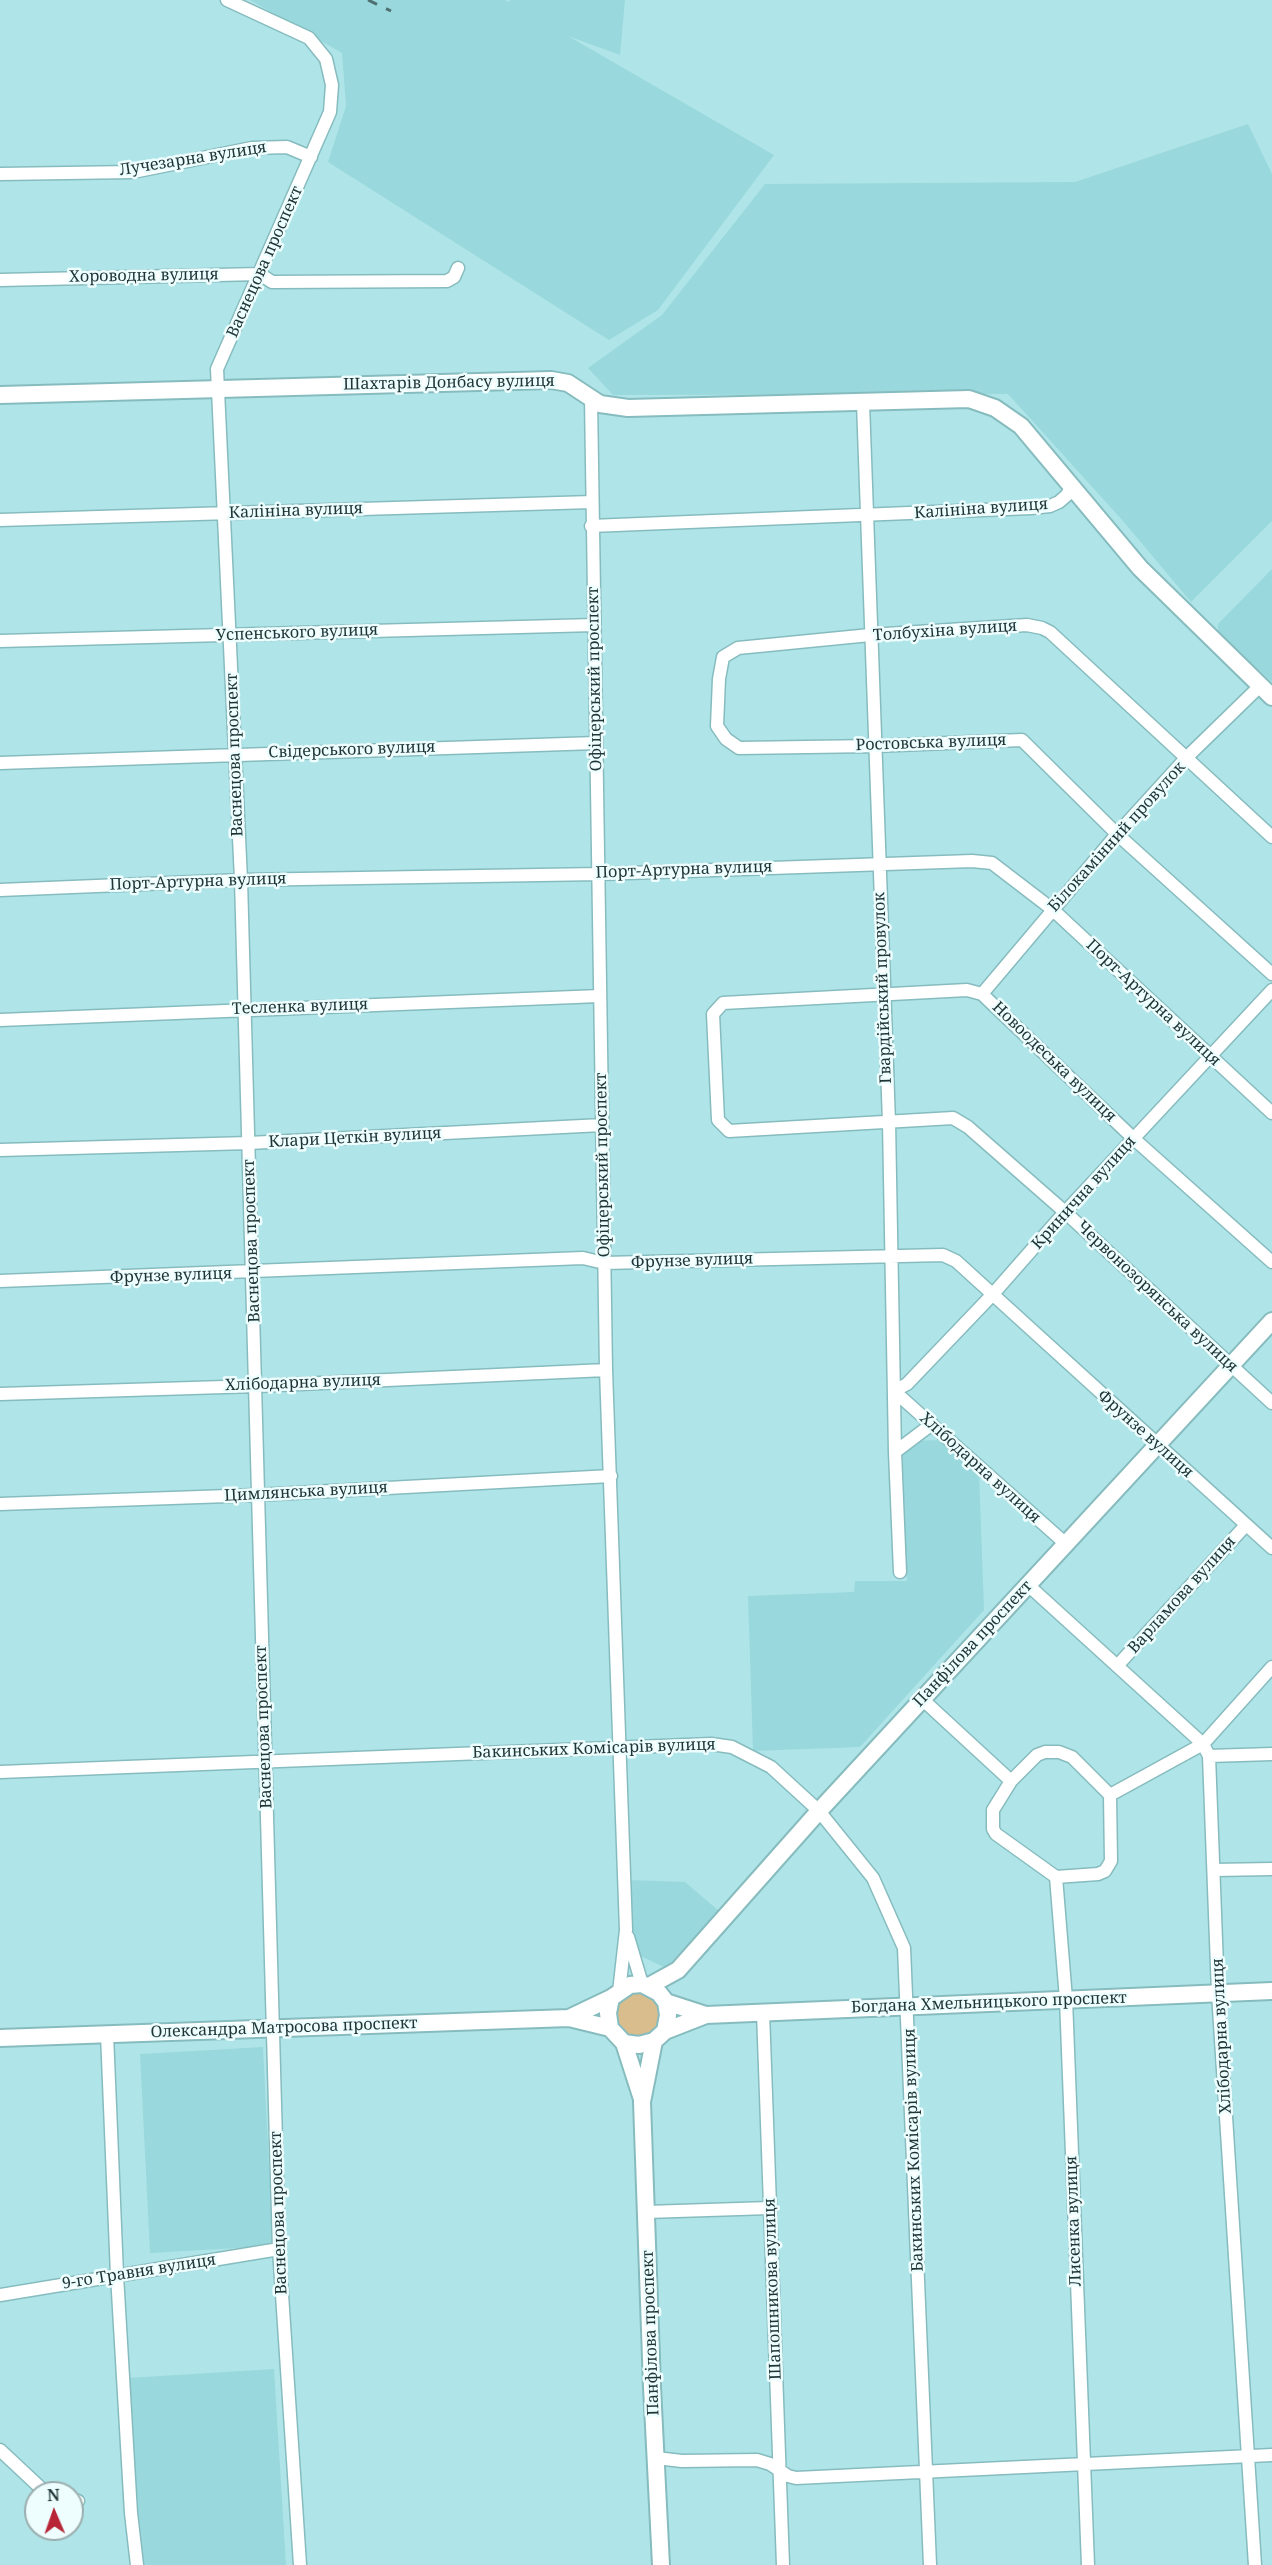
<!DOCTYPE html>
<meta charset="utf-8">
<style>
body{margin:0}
#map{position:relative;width:1272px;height:2565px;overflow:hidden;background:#afe5e8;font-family:"Noto Serif",serif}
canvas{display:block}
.north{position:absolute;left:24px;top:2481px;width:60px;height:60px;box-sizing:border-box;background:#eefeff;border:2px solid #9badae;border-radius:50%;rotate:358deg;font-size:16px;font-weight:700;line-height:24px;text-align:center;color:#1e3435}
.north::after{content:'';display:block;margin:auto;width:21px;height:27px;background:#b72537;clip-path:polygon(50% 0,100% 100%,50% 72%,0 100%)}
</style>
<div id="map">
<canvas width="1272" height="2565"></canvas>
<div class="north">N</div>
</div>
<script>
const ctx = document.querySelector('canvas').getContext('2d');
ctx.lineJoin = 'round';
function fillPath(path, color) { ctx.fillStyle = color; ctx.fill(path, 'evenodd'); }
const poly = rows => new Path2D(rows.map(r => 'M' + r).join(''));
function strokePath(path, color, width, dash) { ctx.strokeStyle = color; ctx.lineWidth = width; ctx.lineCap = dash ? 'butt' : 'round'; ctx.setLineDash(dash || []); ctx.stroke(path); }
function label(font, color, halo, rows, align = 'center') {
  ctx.font = font + ' "Noto Serif",serif'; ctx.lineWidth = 5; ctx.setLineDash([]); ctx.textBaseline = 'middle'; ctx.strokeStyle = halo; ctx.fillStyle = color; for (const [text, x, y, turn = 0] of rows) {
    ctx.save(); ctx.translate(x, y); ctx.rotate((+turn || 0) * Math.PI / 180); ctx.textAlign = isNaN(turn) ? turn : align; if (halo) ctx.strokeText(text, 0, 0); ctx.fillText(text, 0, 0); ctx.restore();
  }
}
const built = poly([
 [250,0,505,0,509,2,510,0,625,0,620,55,568,36,774,155,658,310,609,340,328,162,346,106,342,53],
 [1248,124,1272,174,1272,521,1191,602,1123,521,1008,394,613,395,588,368,662,315,765,184,1075,182],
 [1272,569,1272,682,1218,633,1218,624],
 [946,1440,979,1472,984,1610,860,1747,753,1751,748,1596,854,1592,855,1581,907,1581,902,1441],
 [628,1880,685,1882,719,1911,666,1968,636,1954,632,1937],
 [263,2047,273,2246,150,2253,140,2054],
 [274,2369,286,2565,139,2565,128,2378]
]);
const green = poly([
 '616 2015a22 22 0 1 1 44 0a22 22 0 1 1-44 0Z'
]);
const street = poly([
 [227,0,309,38,326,59,332,85,330,112,217,369,241,880,279,2249,300,2565],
 [0,174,133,172,252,148,287,147,311,157],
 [0,280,260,274,272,282,447,281,454,277,458,268],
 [591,399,606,1370,626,1930,619,1992],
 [863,403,889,1122,895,1452,900,1572],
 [0,520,592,502],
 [591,526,1031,508,1050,506,1059,502,1067,495,1071,487],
 [0,641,594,625],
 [0,763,596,743],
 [1272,837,1050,632,1042,628,1027,625,870,635,738,648,723,657,719,679,717,726,726,739,739,748,874,746,1022,740,1117,834,1272,974],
 [0,890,241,880,599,874,972,861,992,863,1052,909,1272,1113],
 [982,994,1117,834,1187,757,1260,686],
 [0,1020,600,996],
 [0,1150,249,1143,602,1125],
 [1272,1262,1133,1138,982,994,967,990,723,1003,713,1014,718,1120,729,1131,953,1118,968,1127,1065,1212,1272,1403],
 [0,1281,583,1258,604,1263,943,1255,956,1261,1272,1548],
 [0,1394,256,1386,606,1370],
 [895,1452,932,1424],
 [0,1504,257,1495,611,1476],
 [1066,1544,894,1391,907,1384,993,1294,1065,1212,1272,990],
 [1028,1585,1203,1744,1209,1756,1218,1993,1255,2565],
 [1117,1666,1246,1525],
 [922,1699,1011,1781],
 [1045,1752,1059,1752,1072,1757,1110,1795,1111,1861,1105,1871,1098,1874,1056,1877,996,1834,993,1829,993,1810,1011,1781,1037,1755,1045,1752],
 [1209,1756,1272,1754],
 [0,1772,711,1744,732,1747,771,1767,819,1811,873,1878,904,1948,930,2565],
 [1110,1795,1203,1744,1272,1667],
 [1214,1870,1272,1869],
 [1056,1877,1066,1999,1088,2565],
 [628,1937,642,1984],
 [763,2012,783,2565],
 [107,2034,117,2275,131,2513,137,2565],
 [646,2212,770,2208],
 [0,2295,279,2249],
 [0,2450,46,2493],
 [656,2458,682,2461,757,2460,770,2464,788,2476,796,2478,1272,2455],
 [72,2503,78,2501]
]);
const secondary = poly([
 [0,395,551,380,568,383,600,404,628,408,969,399,995,408,1021,426,1140,568,1272,697],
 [649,1986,678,1970,819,1811,1272,1321],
 [666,2002,706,2015],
 [569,2018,611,1998,630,1985,642,1984,659,1993,666,2002,668,2015,665,2031,654,2041,639,2045,624,2043,610,2028,608,2013,611,1998],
 [665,2031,706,2015,1272,1991],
 [0,2038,569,2018,610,2028],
 [654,2041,642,2102,652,2387,661,2565],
 [624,2043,642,2099]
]);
const rail = poly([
 [368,0,391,11]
]);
const streetNames = [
 ["Лучезарна вулиця",193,159,-9],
 ["Васнецова проспект",265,262,-66],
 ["Хороводна вулиця",144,276,-1],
 ["Шахтарів Донбасу вулиця",449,383,-1],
 ["Калініна вулиця",981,509,-4],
 ["Калініна вулиця",296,511,-2],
 ["Толбухіна вулиця",945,631,-4],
 ["Успенського вулиця",297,633,-2],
 ["Офіцерський проспект",595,679,-91],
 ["Ростовська вулиця",931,743,-2],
 ["Свідерського вулиця",352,750,-2],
 ["Васнецова проспект",235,755,-92],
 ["Білокамінний провулок",1117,837,-48],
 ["Порт-Артурна вулиця",684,870,-2],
 ["Порт-Артурна вулиця",198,882,-2],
 ["Гвардійський провулок",883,988,-92],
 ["Порт-Артурна вулиця",1153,1003,43],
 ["Тесленка вулиця",300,1007,-2],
 ["Новоодеська вулиця",1054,1062,44],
 ["Клари Цеткін вулиця",355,1138,-3],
 ["Офіцерський проспект",603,1165,-91],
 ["Кринична вулиця",1084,1193,-48],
 ["Васнецова проспект",252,1241,-92],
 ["Фрунзе вулиця",692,1261,-2],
 ["Фрунзе вулиця",171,1276,-2],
 ["Червонозорянська вулиця",1157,1297,43],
 ["Хлібодарна вулиця",303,1383,-2],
 ["Фрунзе вулиця",1145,1434,42],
 ["Хлібодарна вулиця",980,1468,42],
 ["Цимлянська вулиця",306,1492,-3],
 ["Варламова вулиця",1182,1595,-48],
 ["Панфілова проспект",973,1644,-47],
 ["Васнецова проспект",264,1727,-92],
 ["Бакинських Комісарів вулиця",594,1749,-2],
 ["Богдана Хмельницького проспект",989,2003,-2],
 ["Олександра Матросова проспект",284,2028,-2],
 ["Хлібодарна вулиця",1222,2036,-93],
 ["Бакинських Комісарів вулиця",914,2150,-92],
 ["Васнецова проспект",279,2213,-92],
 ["Лисенка вулиця",1074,2221,-92],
 ["9-го Травня вулиця",139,2272,-9],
 ["Шапошникова вулиця",773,2289,-92],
 ["Панфілова проспект",651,2333,-92]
];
fillPath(built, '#99d8dc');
fillPath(green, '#dabd8c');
strokePath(street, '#87bcbf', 15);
strokePath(secondary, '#87bcbf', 20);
strokePath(street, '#fff', 12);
strokePath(secondary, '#fff', 16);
strokePath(rail, '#4f7071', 3, [10, 10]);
label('16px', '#1e3435', '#eefeff', streetNames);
</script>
